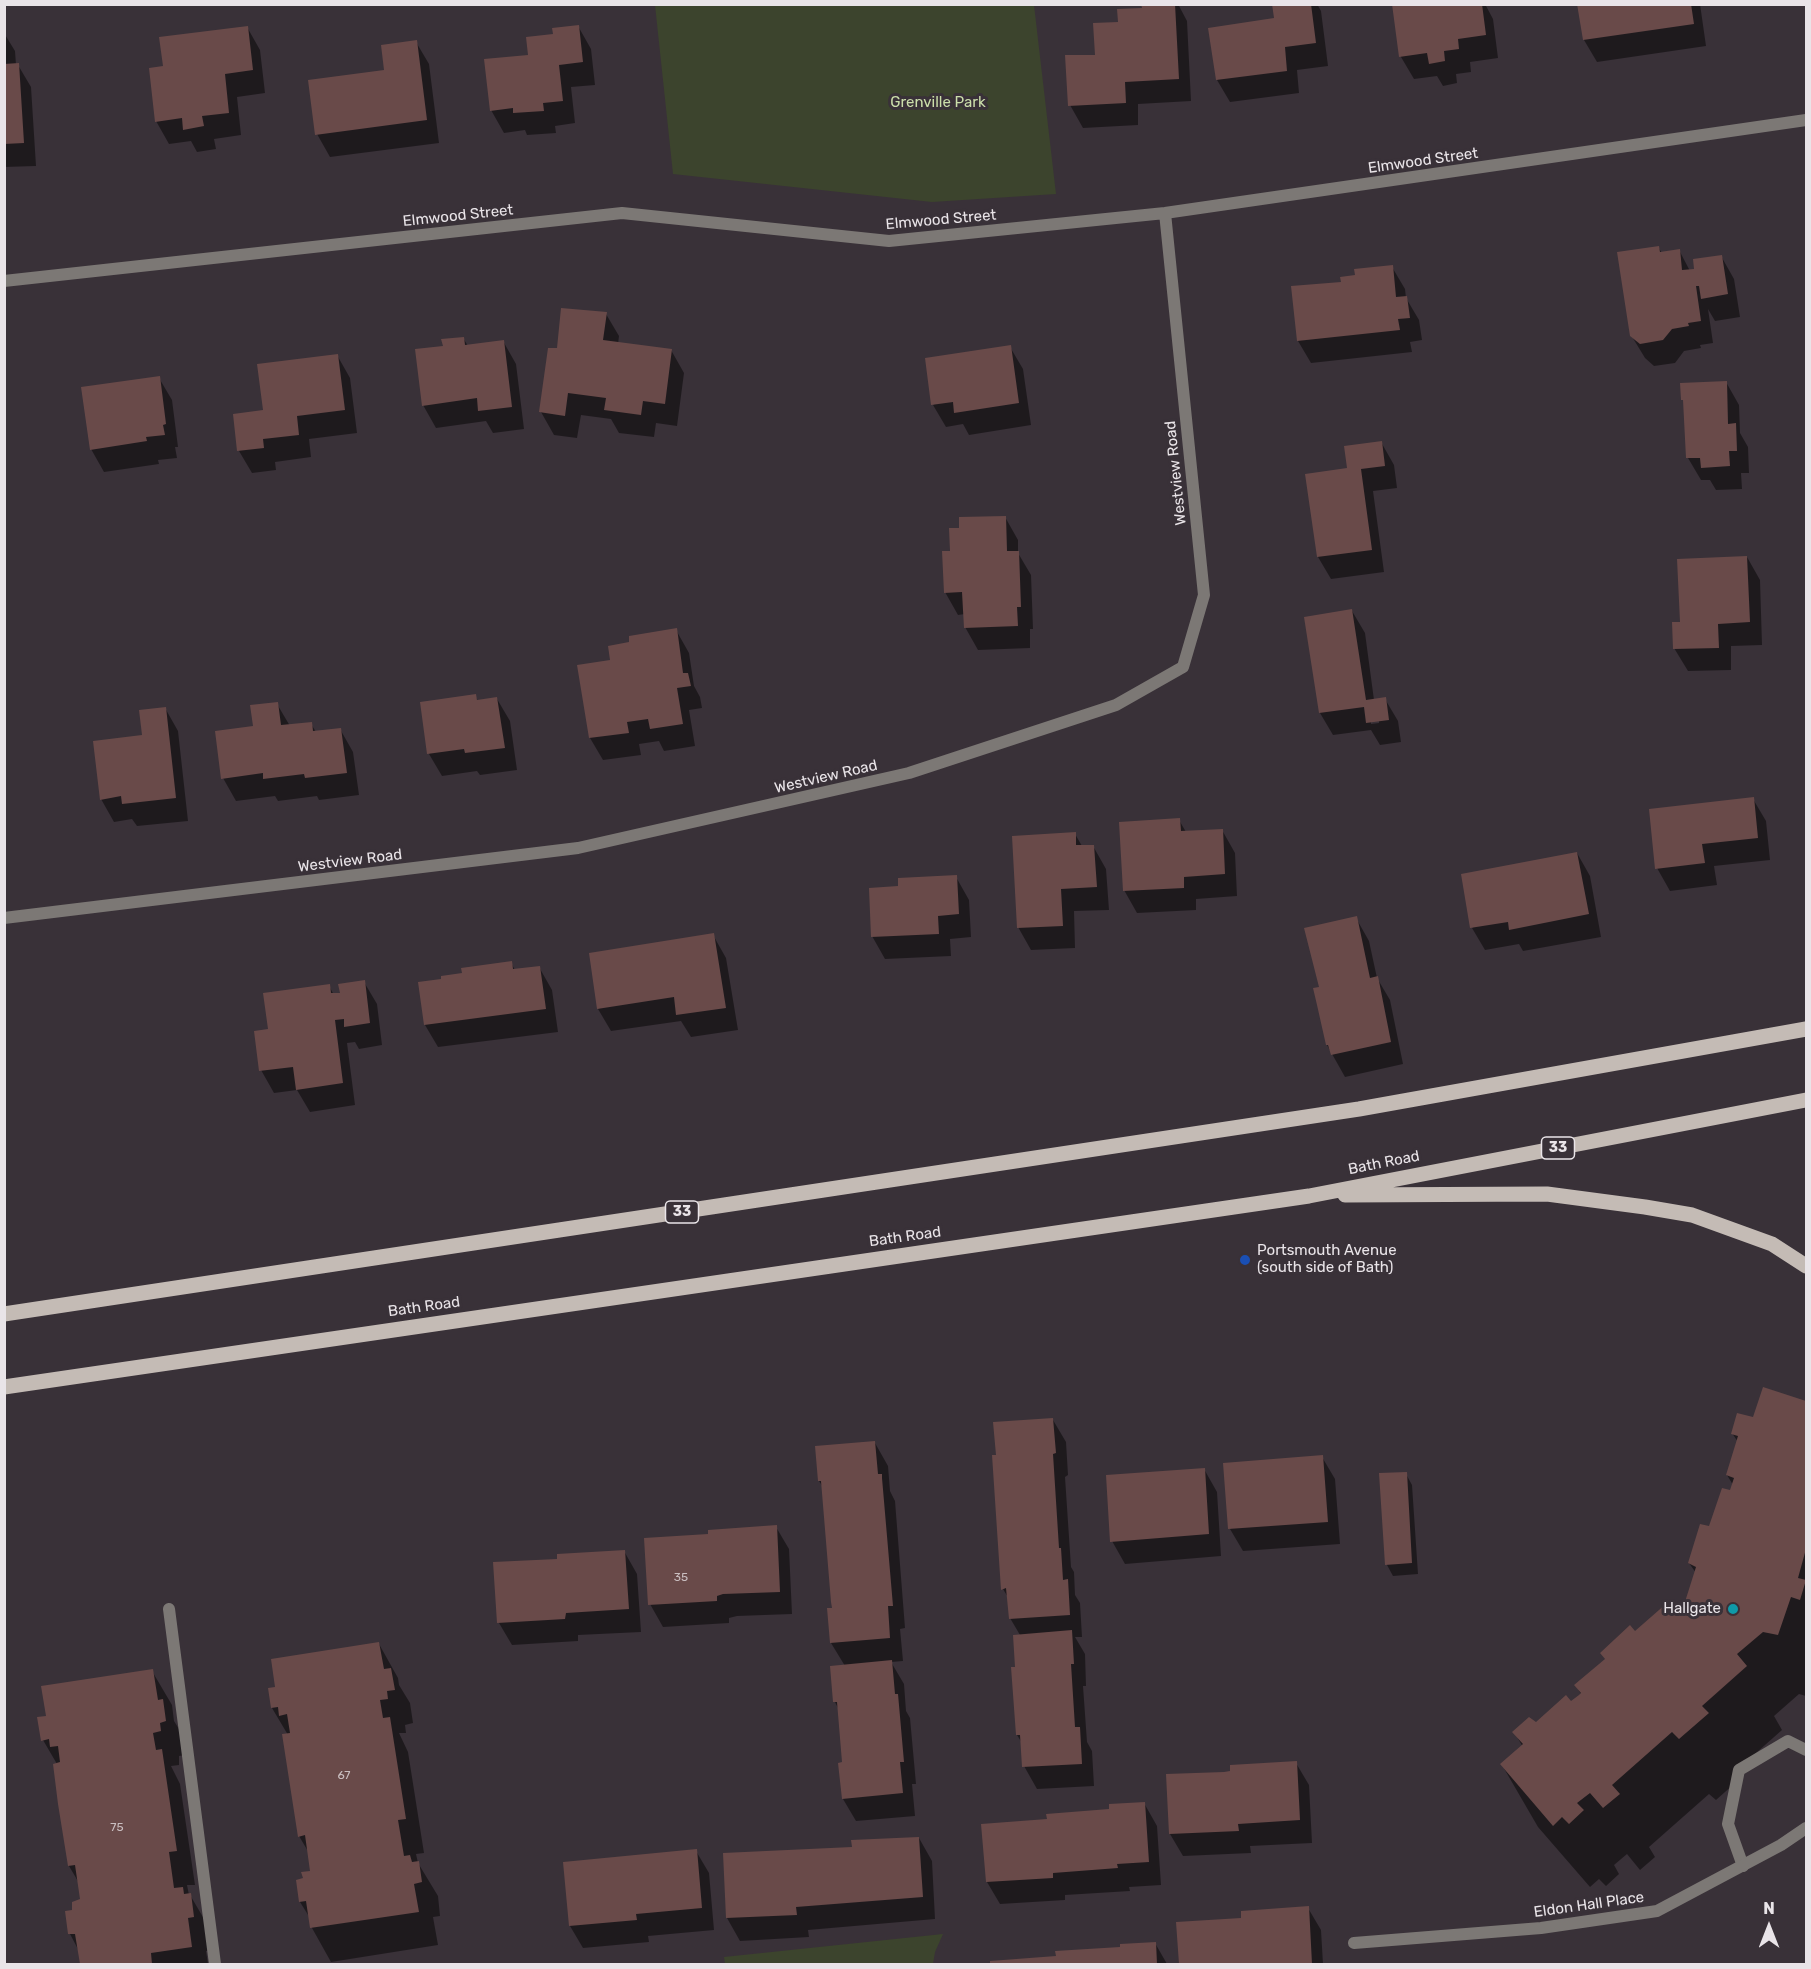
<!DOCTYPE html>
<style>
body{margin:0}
#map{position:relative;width:1811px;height:1969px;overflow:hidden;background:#393138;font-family:Rubik,sans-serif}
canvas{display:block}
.frame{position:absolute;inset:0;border:6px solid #e9e4e8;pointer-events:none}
.north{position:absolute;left:1739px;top:1897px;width:60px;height:60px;-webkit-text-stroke:4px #393138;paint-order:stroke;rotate:0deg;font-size:16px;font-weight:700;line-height:24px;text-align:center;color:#e9e4e8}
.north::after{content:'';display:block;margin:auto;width:21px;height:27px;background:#e9e4e8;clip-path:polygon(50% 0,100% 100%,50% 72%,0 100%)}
</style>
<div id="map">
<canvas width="1811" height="1969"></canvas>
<div class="frame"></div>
<div class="north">N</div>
</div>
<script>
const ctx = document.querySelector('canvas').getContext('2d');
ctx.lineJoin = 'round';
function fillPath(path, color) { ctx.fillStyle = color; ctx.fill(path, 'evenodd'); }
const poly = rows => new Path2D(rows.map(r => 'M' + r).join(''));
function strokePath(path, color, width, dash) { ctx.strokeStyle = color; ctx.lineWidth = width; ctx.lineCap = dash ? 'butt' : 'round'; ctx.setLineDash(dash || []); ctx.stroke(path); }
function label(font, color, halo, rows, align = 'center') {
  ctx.font = font + ' Rubik,sans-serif'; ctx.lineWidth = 6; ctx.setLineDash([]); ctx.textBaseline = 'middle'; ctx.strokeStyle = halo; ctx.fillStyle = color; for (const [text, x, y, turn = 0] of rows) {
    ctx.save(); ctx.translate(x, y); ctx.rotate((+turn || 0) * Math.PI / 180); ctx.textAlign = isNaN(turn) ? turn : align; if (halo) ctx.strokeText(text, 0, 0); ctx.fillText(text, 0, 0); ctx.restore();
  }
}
const green = poly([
 [655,5,1034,5,1056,194,932,202,673,174],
 [943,1934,935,1952,933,1964,725,1964,724,1957]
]);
const shadow = poly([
 [1143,4,1178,4,1187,21,1191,101,1138,104,1138,125,1083,128,1070,105,1096,56,1120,23,1143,9],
 [1274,4,1317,4,1321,11,1328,66,1297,70,1299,93,1230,102,1217,80,1276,19],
 [1394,4,1485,4,1493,19,1498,58,1470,62,1471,72,1456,74,1457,83,1443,86,1437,76,1414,79,1401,57],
 [1579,4,1700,4,1706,46,1597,62,1584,40],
 [578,26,591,49,595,85,571,87,575,123,555,126,556,133,527,135,525,130,504,133,491,110,530,56,555,35],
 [247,27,260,50,265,93,237,97,241,135,214,139,216,149,197,152,191,141,169,144,156,121,165,68],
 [4,33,15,51,16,65,18,65,31,87,36,166,4,167],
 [416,42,429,64,439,143,330,157,317,134],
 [1658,247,1662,253,1679,250,1690,271,1695,270,1721,256,1734,279,1740,317,1715,321,1708,309,1713,343,1700,345,1701,348,1684,351,1675,363,1654,366,1645,358,1631,335],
 [1392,267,1405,289,1406,298,1419,320,1422,340,1410,342,1412,352,1311,363,1298,341,1343,283],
 [606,314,619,336,618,344,671,350,684,373,677,426,656,423,654,437,619,433,611,419,581,415,577,438,554,435,541,412],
 [463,338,468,346,503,341,516,364,524,429,493,433,486,421,436,428,423,405,445,348],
 [1010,347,1023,369,1031,425,969,435,963,424,946,427,933,405],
 [337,355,350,378,357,433,309,439,311,457,275,462,276,470,252,473,239,451],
 [159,378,172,400,178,447,175,447,177,458,158,460,159,464,104,472,91,449],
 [1726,382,1739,405,1740,433,1748,447,1749,473,1741,473,1742,489,1716,490,1710,480,1701,480,1688,458,1685,404,1683,399],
 [1381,442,1394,465,1397,488,1373,491,1384,572,1331,579,1318,557,1349,470],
 [1005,517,1018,540,1018,553,1031,575,1033,629,1030,629,1030,648,978,650,965,627,965,614,958,615,945,592,952,552],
 [1747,557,1760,580,1762,645,1731,646,1731,670,1688,671,1674,648,1681,623],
 [1352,611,1365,633,1374,700,1385,699,1398,721,1401,742,1380,745,1371,730,1333,735,1320,713,1306,618],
 [1379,720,1379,723,1371,724,1371,721],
 [676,630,689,653,694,686,700,697,702,708,689,710,695,746,664,751,659,741,639,744,641,755,603,760,590,738,579,666,611,661,631,644],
 [475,696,478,701,497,699,510,721,517,770,480,775,477,771,442,776,429,754],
 [277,704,290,726,311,724,316,732,340,729,353,752,359,795,319,800,317,796,278,801,275,796,236,801,223,778,255,727],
 [165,708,178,731,188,821,137,826,132,819,114,822,101,799,143,736],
 [1753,799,1766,821,1770,860,1714,866,1717,885,1670,891,1657,868],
 [1179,820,1186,832,1222,830,1235,853,1237,896,1196,899,1196,910,1137,913,1124,890],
 [1075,834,1082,846,1093,846,1106,869,1109,910,1074,911,1075,948,1031,950,1018,927],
 [1577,853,1590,876,1601,937,1523,951,1519,944,1485,950,1472,928],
 [956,877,969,900,971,937,950,939,951,956,885,959,872,936,899,887],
 [1356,918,1369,941,1377,978,1390,1000,1403,1064,1345,1077,1327,1045,1321,988],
 [713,935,726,958,738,1030,691,1037,681,1021,611,1031,598,1009],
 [511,963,515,970,539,967,552,990,558,1032,438,1047,425,1025,443,980],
 [364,982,377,1004,382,1045,359,1049,355,1042,347,1043,355,1105,310,1112,297,1090,274,1093,261,1070,329,986,334,995,341,994],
 [1764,1389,1806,1402,1806,1696,1799,1694,1774,1716,1782,1730,1739,1768,1743,1776,1716,1800,1709,1794,1649,1847,1655,1857,1640,1870,1627,1854,1614,1865,1619,1874,1606,1886,1599,1879,1590,1887,1538,1827,1502,1765,1523,1747,1514,1732,1536,1724,1571,1703,1581,1694,1576,1686,1606,1660,1601,1653,1635,1633,1675,1615,1685,1606,1696,1573,1689,1563,1731,1491,1733,1485,1727,1475,1738,1442,1732,1433,1754,1419],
 [1053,1420,1066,1442,1068,1475,1065,1477,1071,1567,1074,1572,1075,1595,1080,1603,1082,1637,1075,1637,1085,1654,1086,1686,1083,1686,1087,1742,1092,1751,1094,1786,1037,1789,1024,1766,1022,1743,1017,1735,1016,1668,1020,1635,1010,1618,1009,1599,1003,1589],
 [875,1443,888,1466,890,1491,895,1501,905,1628,900,1629,903,1661,891,1662,904,1684,906,1711,910,1718,916,1784,912,1784,915,1816,856,1821,843,1799,844,1764,839,1710,835,1702,845,1666,831,1643,833,1610,823,1487,819,1481],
 [1322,1457,1335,1479,1340,1544,1243,1551,1230,1529],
 [1204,1469,1217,1492,1221,1556,1125,1564,1112,1541],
 [1406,1474,1412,1485,1418,1574,1393,1576,1387,1565,1381,1475],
 [776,1527,789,1549,792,1614,737,1616,729,1618,729,1623,663,1627,650,1604,710,1536],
 [624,1551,637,1574,641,1632,578,1635,578,1641,512,1645,499,1623,559,1560],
 [379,1644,398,1678,399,1685,410,1703,413,1723,405,1725,406,1733,399,1733,408,1752,424,1853,416,1854,418,1863,438,1896,440,1916,433,1917,438,1945,331,1962,312,1928,310,1918,300,1902,304,1879,311,1872,309,1853,299,1836,288,1735,272,1708,276,1688],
 [152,1671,172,1705,174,1721,182,1734,185,1755,179,1756,179,1765,171,1766,180,1784,195,1885,187,1885,189,1895,190,1895,210,1929,213,1950,206,1951,208,1964,81,1964,79,1951,70,1934,74,1911,82,1900,79,1883,69,1866,54,1765,57,1764,43,1740,48,1717],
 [1296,1763,1309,1785,1312,1843,1250,1846,1251,1853,1183,1856,1170,1834,1224,1773],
 [1144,1803,1157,1826,1161,1885,1129,1887,1130,1891,1065,1895,1065,1900,1000,1904,987,1882,1111,1810],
 [919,1838,932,1861,935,1919,808,1930,809,1937,740,1941,727,1918,724,1855,853,1848],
 [696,1851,709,1873,714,1930,648,1936,649,1942,583,1948,570,1926,564,1863],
 [1308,1908,1321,1930,1323,1964,1181,1964,1178,1924,1243,1920],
 [1155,1943,1167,1964,992,1964,992,1962,1058,1957]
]);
const building = poly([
 [1141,4,1175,4,1179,79,1125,82,1126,103,1068,106,1065,55,1095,55,1093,23,1118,22,1117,9,1142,8],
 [1272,4,1311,4,1316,43,1285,47,1287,71,1216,80,1208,28,1274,18],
 [1392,4,1482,4,1486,35,1458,39,1459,49,1444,51,1445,61,1429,64,1427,53,1399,57],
 [1577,4,1691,4,1694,24,1583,40],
 [579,25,583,62,559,65,563,101,543,103,544,111,513,113,513,108,490,111,484,59,528,55,526,37,553,34,552,28],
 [248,26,253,70,225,74,229,113,202,116,204,126,183,130,182,118,155,122,149,68,163,66,159,37],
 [417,40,427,120,315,135,308,80,384,70,381,45],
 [19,63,24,143,4,144,4,64],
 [1659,246,1660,252,1680,249,1682,270,1694,269,1693,259,1722,255,1728,294,1701,299,1699,286,1696,286,1701,321,1688,323,1689,326,1672,329,1663,340,1640,344,1630,336,1617,252],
 [1393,265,1396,297,1407,296,1410,318,1398,319,1400,330,1297,341,1291,286,1341,282,1340,277,1355,275,1354,269],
 [561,308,607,312,603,340,672,349,665,404,643,401,641,415,604,410,606,398,568,393,565,416,539,412,548,348,557,348],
 [464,337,465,345,504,340,512,407,478,411,477,398,422,406,415,349,443,346,441,339],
 [1011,345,1019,403,954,413,953,402,931,405,925,358],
 [338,354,345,410,297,416,299,435,263,439,264,448,237,451,233,414,263,410,257,364],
 [160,376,166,424,163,425,165,435,146,437,147,441,90,450,81,387],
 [1727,381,1728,424,1736,423,1737,451,1729,451,1730,466,1701,468,1700,458,1686,458,1683,400,1681,400,1680,383],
 [1382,441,1385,466,1361,469,1372,550,1317,557,1305,474,1347,468,1344,446],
 [1006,516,1007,551,1019,551,1021,607,1017,607,1018,626,964,628,962,592,944,593,942,551,950,551,949,528,959,528,959,517],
 [1747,556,1750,622,1718,624,1719,648,1673,649,1672,622,1680,622,1677,559],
 [1352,609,1366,700,1386,697,1389,720,1366,723,1364,707,1319,713,1304,617],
 [677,628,683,673,688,673,691,686,677,688,683,724,650,729,648,719,627,722,629,733,589,738,577,665,610,660,608,646,629,642,629,636],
 [476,694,477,700,497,697,505,748,465,753,464,749,427,754,420,702],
 [278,702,281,725,312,722,313,731,341,728,347,773,305,778,304,774,263,779,263,773,221,779,215,731,253,726,250,705],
 [166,707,176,798,122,804,121,796,100,800,93,741,142,735,139,710],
 [1754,797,1758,838,1702,844,1705,863,1655,869,1649,809],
 [1180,818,1181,831,1223,829,1225,874,1184,877,1184,888,1123,891,1119,822],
 [1076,832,1076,845,1094,845,1097,887,1061,889,1063,926,1017,928,1012,836],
 [1577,852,1589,914,1509,930,1508,922,1470,928,1461,874],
 [957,875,959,914,938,916,939,934,871,937,869,888,898,886,898,878],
 [1357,916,1370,978,1378,976,1391,1042,1331,1055,1328,1045,1326,1045,1317,1005,1313,988,1319,987,1304,928],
 [714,933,726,1008,676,1015,674,997,597,1009,589,953],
 [512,961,513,969,540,966,546,1009,424,1025,418,982,441,979,441,976,462,973,461,968],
 [365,980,370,1023,344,1027,344,1019,335,1020,343,1083,296,1090,293,1067,259,1071,254,1031,268,1029,263,993,330,984,331,993,340,993,338,984],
 [1763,1387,1806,1401,1806,1549,1798,1578,1806,1580,1800,1600,1791,1597,1778,1635,1763,1632,1737,1654,1747,1666,1702,1706,1709,1713,1679,1739,1672,1732,1612,1785,1620,1794,1603,1808,1590,1793,1577,1803,1584,1810,1569,1824,1562,1817,1553,1826,1500,1764,1523,1744,1512,1732,1529,1717,1536,1722,1566,1695,1571,1701,1579,1695,1581,1693,1574,1685,1605,1659,1600,1653,1630,1625,1635,1631,1667,1603,1675,1613,1684,1605,1696,1567,1688,1563,1700,1524,1709,1526,1722,1488,1730,1490,1734,1478,1726,1475,1738,1436,1731,1434,1737,1413,1753,1417],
 [1053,1418,1056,1453,1053,1454,1059,1548,1061,1548,1063,1580,1068,1579,1070,1615,1009,1619,1006,1588,1001,1590,992,1455,996,1455,993,1422],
 [875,1441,878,1474,882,1474,882,1478,893,1606,888,1606,890,1638,830,1643,827,1608,832,1608,831,1602,821,1481,818,1481,815,1446],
 [1323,1455,1328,1522,1228,1529,1223,1463],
 [1205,1468,1209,1534,1110,1542,1106,1475],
 [1407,1472,1412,1563,1385,1565,1379,1473],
 [777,1525,780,1592,723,1594,717,1596,717,1601,648,1605,644,1538,708,1534,708,1530],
 [625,1550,629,1609,566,1613,565,1619,497,1623,493,1562,557,1559,557,1554],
 [1072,1630,1074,1664,1071,1664,1075,1727,1080,1727,1082,1764,1022,1767,1020,1735,1016,1735,1011,1667,1015,1667,1013,1635],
 [379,1642,384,1669,391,1668,395,1690,387,1691,388,1699,380,1700,383,1718,390,1717,406,1819,398,1820,404,1856,410,1855,412,1862,419,1861,422,1882,414,1884,419,1912,310,1928,306,1901,299,1902,296,1880,303,1878,301,1872,310,1871,305,1835,298,1837,282,1734,290,1733,287,1714,279,1716,278,1707,271,1708,268,1688,275,1687,271,1659],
 [892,1660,895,1694,898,1694,904,1762,900,1762,903,1793,842,1799,838,1763,842,1762,837,1702,833,1702,830,1666],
 [153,1669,158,1700,163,1699,166,1721,160,1723,161,1731,153,1733,156,1750,162,1749,177,1851,169,1852,174,1888,183,1887,184,1894,191,1893,194,1917,188,1918,192,1947,151,1953,152,1964,80,1964,75,1934,68,1934,65,1911,72,1910,72,1902,80,1899,75,1865,68,1866,58,1804,53,1764,60,1762,58,1746,50,1747,49,1739,41,1741,37,1717,46,1716,41,1686],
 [1297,1761,1300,1820,1238,1824,1239,1831,1169,1834,1166,1774,1224,1772,1230,1771,1230,1765],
 [1145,1802,1149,1862,1117,1864,1118,1868,1053,1873,1053,1878,986,1882,981,1824,1047,1819,1046,1814,1109,1809,1109,1804],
 [919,1837,923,1897,796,1907,797,1915,726,1918,723,1853,852,1847,851,1840],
 [697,1849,702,1908,636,1914,637,1920,569,1926,563,1862],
 [1309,1906,1312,1964,1179,1964,1176,1922,1241,1918,1241,1911],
 [1156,1942,1157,1964,990,1964,990,1961,1056,1956,1055,1951,1120,1947,1120,1944]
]);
const service = poly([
 [169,1609,215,1964],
 [1743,1866,1728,1824,1739,1770,1788,1741,1806,1750]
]);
const minor = poly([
 [4,281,622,213,889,241,1165,213,1806,120],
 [4,918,578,848,909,773,1116,705,1183,667,1204,595,1165,213],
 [1354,1943,1541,1928,1657,1911,1781,1845,1806,1828]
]);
const primary = poly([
 [1345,1195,1547,1194,1645,1207,1692,1215,1772,1244,1806,1266],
 [4,1314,1359,1109,1806,1029],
 [4,1387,1309,1196,1806,1100]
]);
const markers = [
 [1245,1260,6,"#1a4fb4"],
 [1733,1609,6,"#0f9aa8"]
];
const numberNames = [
 ["35",681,1578],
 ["67",344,1776],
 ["75",117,1828]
];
const shields = [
 [1558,1148,33],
 [682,1212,33]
];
const shieldNames = [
 ["33",1558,1148],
 ["33",682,1212]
];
const parkNames = [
 ["Grenville Park",938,103]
];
const streetNames = [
 ["Elmwood Street",1423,161,-8],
 ["Elmwood Street",458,216,-6],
 ["Elmwood Street",941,220,-5],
 ["Westview Road",1176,473,-96],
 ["Westview Road",826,777,-13],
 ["Westview Road",350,861,-7],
 ["Bath Road",1384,1163,-11],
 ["Bath Road",905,1237,-8],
 ["Bath Road",424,1307,-8],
 ["Eldon Hall Place",1589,1905,-8]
];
const poiNames = [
 ["Portsmouth Avenue",1257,1251],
 ["(south side of Bath)",1257,1268],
 ["Hallgate",1721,1609,"right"]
];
fillPath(green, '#3c442d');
fillPath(shadow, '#0007');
fillPath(building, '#694a49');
strokePath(service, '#7c7875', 12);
strokePath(minor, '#7c7875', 12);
strokePath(primary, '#c4bbb5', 15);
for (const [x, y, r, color] of markers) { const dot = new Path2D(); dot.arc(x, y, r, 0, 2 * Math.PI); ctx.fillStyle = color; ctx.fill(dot); strokePath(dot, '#393138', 2); }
label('12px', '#c9bec0', null, numberNames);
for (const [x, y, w] of shields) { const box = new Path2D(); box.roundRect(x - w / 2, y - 11, w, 22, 4.5); ctx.fillStyle = '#393138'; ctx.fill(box); strokePath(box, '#e9e4e8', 1.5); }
label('bold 14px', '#e9e4e8', null, shieldNames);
label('15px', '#cbdeaa', '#393138', parkNames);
label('15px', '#e9e4e8', '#393138', streetNames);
label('15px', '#e9e4e8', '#393138', poiNames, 'left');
</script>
